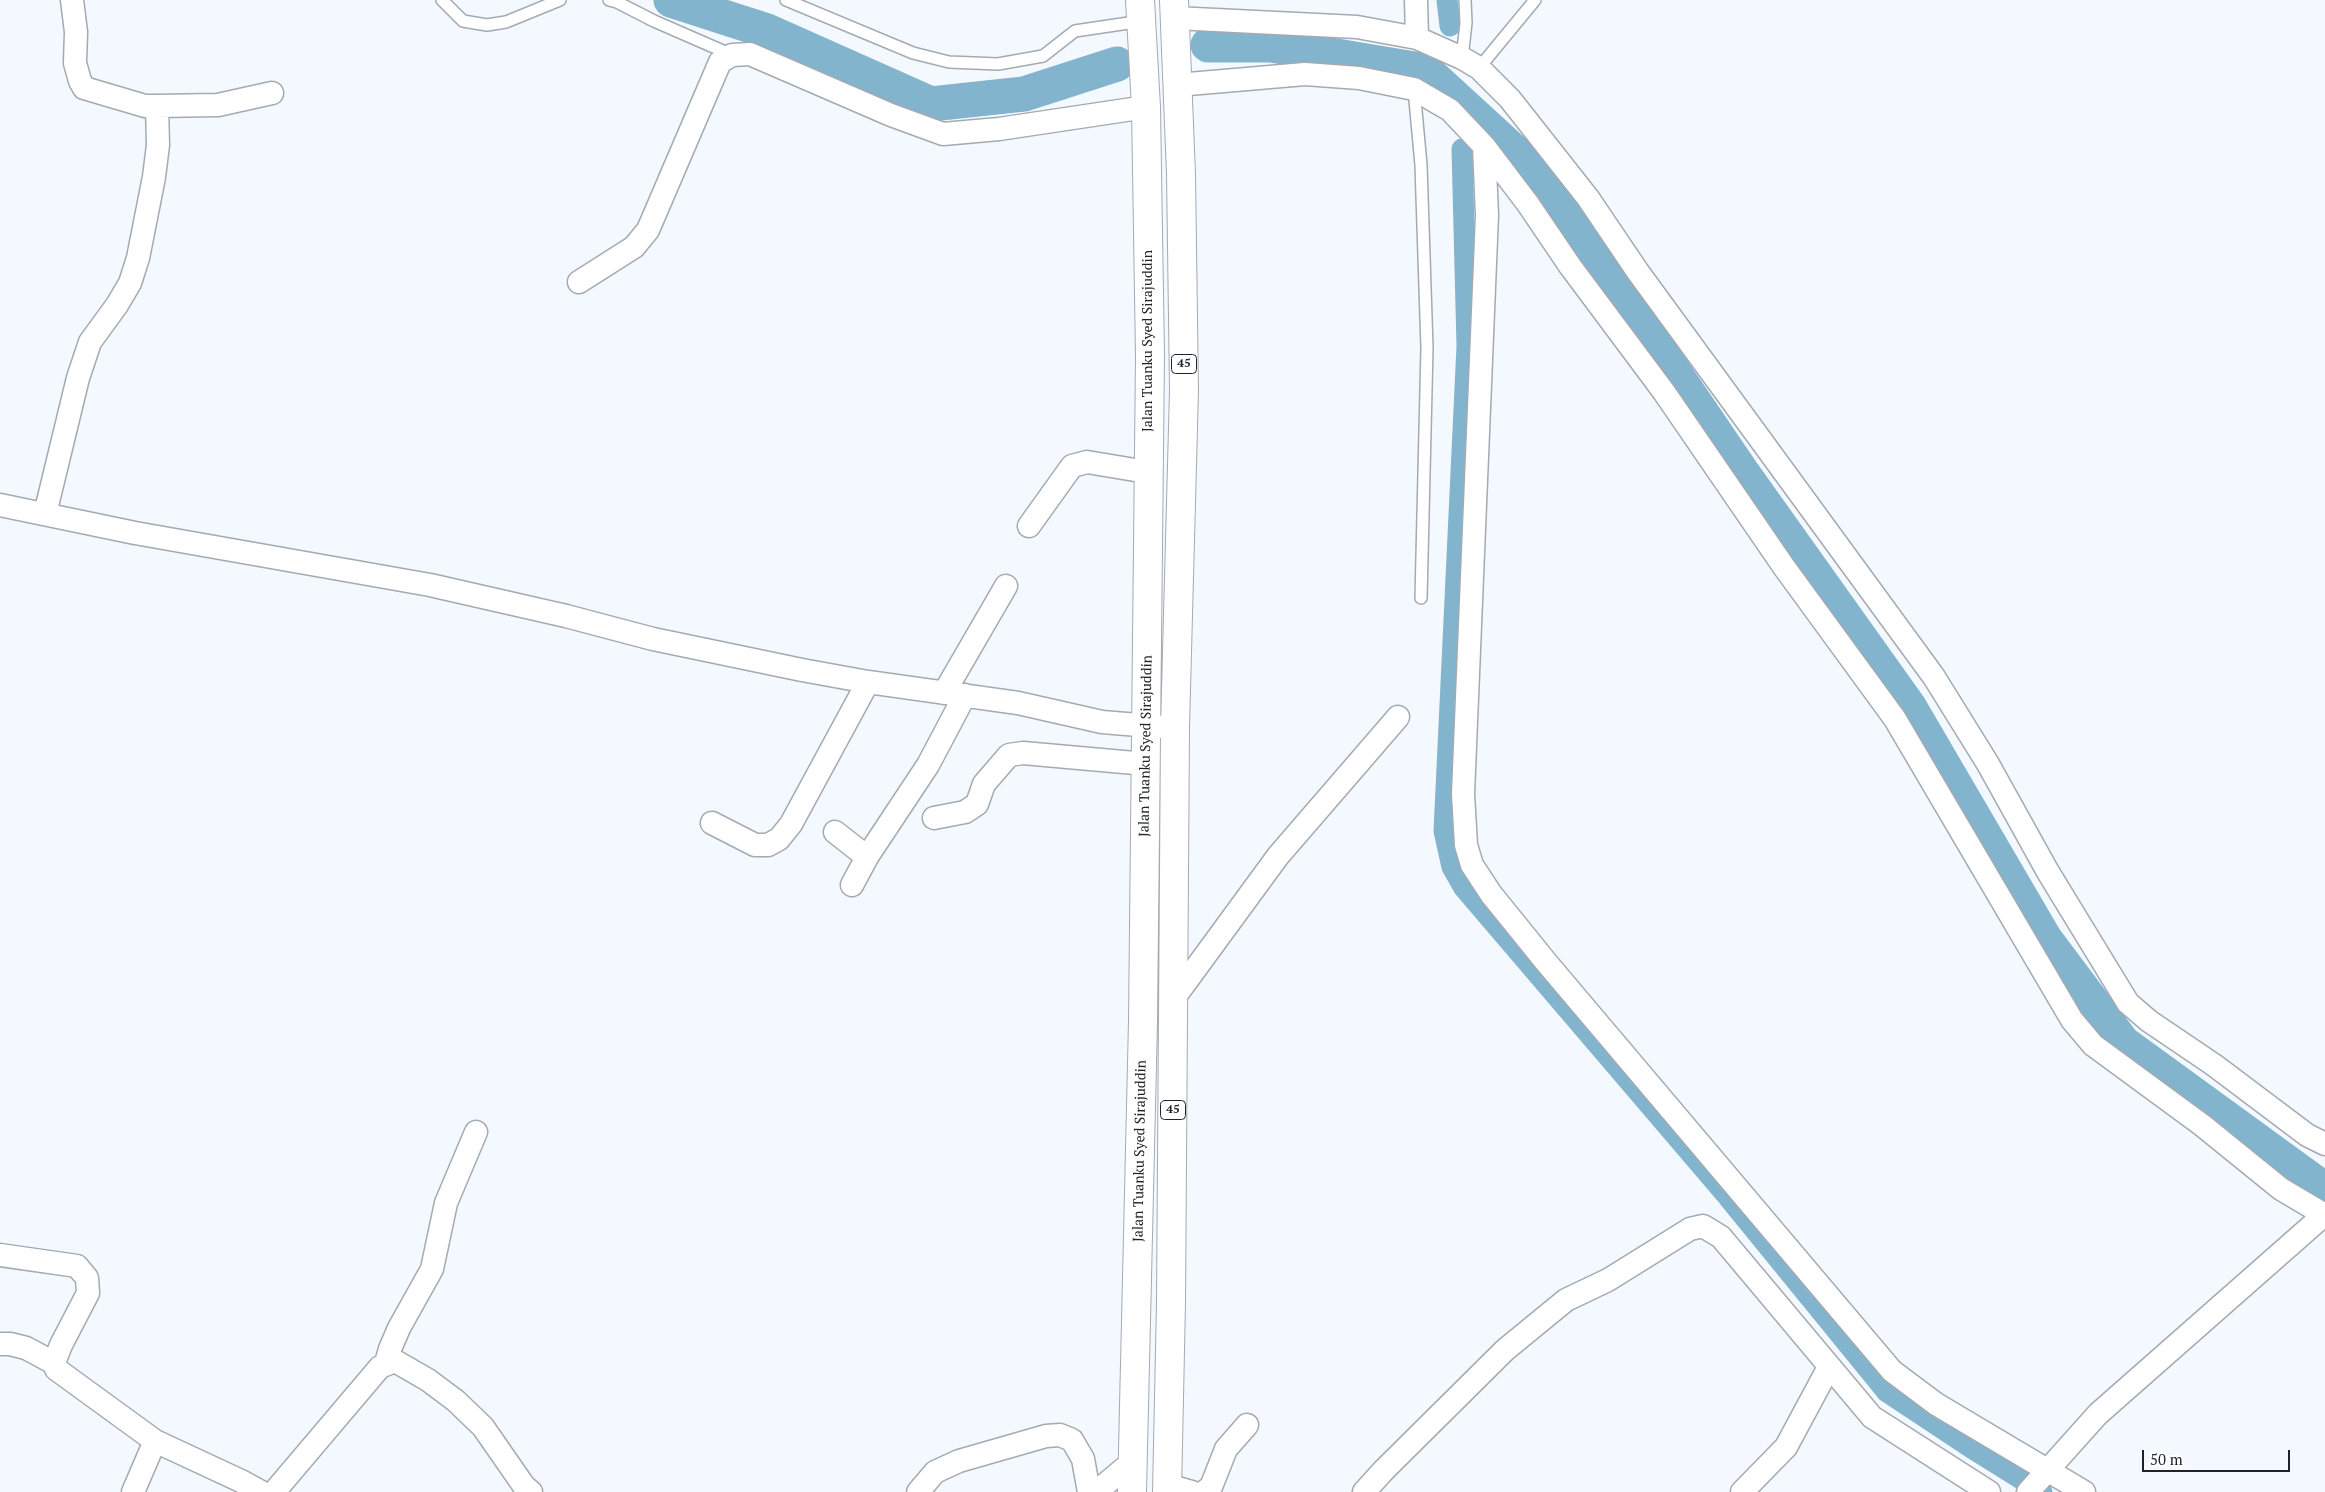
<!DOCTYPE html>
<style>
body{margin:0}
#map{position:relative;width:2325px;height:1492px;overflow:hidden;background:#f4f9ff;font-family:"PT Serif",serif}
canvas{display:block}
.scale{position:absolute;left:2142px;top:1450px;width:148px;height:22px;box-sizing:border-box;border:2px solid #202326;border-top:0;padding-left:6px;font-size:15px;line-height:18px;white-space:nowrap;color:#202326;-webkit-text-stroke:4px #fff;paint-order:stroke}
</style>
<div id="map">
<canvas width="2325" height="1492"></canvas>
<div class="scale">50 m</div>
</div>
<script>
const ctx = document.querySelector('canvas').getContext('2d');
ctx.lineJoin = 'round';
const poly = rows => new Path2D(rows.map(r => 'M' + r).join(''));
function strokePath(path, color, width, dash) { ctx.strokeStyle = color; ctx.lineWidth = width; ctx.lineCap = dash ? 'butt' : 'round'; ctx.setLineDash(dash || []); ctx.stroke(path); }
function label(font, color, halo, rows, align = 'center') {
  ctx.font = font + ' "PT Serif",serif'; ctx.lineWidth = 4.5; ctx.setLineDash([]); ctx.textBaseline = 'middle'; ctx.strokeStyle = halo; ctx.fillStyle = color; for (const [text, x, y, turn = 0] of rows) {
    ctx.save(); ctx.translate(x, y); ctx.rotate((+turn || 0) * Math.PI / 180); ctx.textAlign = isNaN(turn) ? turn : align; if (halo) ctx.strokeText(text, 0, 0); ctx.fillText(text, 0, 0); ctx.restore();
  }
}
const canal = poly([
 [1447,0,1450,26],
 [1462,149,1467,346,1444,831,1452,867,1464,888,1728,1197,1887,1392,1970,1447,2042,1492]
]);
const river = poly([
 [671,0,767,31,931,104,1024,94,1117,64],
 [1208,45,1271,45,1426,71,1521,158,1596,257,1744,475,1910,708,2045,939,2123,1043,2325,1190]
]);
const service = poly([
 [442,0,463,21,487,25,506,22,560,0],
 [609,0,617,2,654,21,732,55],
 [786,0,913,53,949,62,998,64,1043,56,1075,31,1142,21],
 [1462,58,1466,23,1465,0],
 [1479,68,1535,0],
 [1414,89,1421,165,1427,348,1421,598]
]);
const minor = poly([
 [72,0,76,32,75,63,80,81,84,88,145,106,157,106],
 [1416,0,1417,38],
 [1175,18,1357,27,1417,38,1462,58,1479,68,1510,99,1588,198,1638,272,1934,677,1988,764,2048,872,2128,1003,2149,1021,2214,1065,2307,1135,2325,1144],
 [1177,85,1305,74,1359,78,1414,89,1450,110,1484,146,1528,204,1570,266,1664,392,1784,567,1895,719,2072,1020,2093,1045,2202,1125,2281,1189,2325,1215],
 [1484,146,1487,215,1463,794,1466,845,1472,865,1491,894,1546,962,1892,1371,1936,1404,2084,1492],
 [579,282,634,247,648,230,720,62,732,55,750,54,891,115,943,134,999,129,1146,107],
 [0,505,135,533,430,585,566,616,653,639,802,670,868,682,1018,703,1102,722,1175,728],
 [45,514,78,378,90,342,117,305,130,283,138,258,154,177,158,145,157,106,218,105,272,93],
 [1029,526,1072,466,1087,462,1147,472],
 [944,693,1006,586],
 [934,818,965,812,977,804,984,784,1009,755,1023,753,1146,764],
 [712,823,755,845,768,845,779,839,791,824,868,682],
 [835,832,867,857],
 [852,885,867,857,928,765,965,695],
 [1174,998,1278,856,1398,717],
 [0,1255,77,1266,87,1278,88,1293,61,1345,54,1363,56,1369,155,1441,241,1481,261,1492],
 [0,1344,10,1344,26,1348,54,1363],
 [386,1363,390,1349,399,1328,432,1269,446,1203,476,1132],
 [1167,1485,1192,1492],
 [133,1492,155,1441],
 [274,1492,380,1367,395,1361,428,1380,456,1401,483,1427,524,1486,531,1492],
 [918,1492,935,1472,959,1461,1046,1436,1060,1435,1072,1440,1083,1459,1089,1492],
 [1096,1492,1132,1462],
 [1204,1492,1211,1487,1226,1449,1247,1425],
 [1364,1492,1384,1470,1505,1350,1566,1300,1608,1280,1690,1229,1703,1226,1721,1237,1872,1417,1989,1492],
 [1742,1492,1786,1447,1829,1367],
 [2028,1492,2098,1414,2324,1215]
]);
const trunk = poly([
 [1132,1492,1143,1021,1150,356,1146,107,1140,0],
 [1167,1492,1171,1303,1175,728,1184,390,1181,174,1174,0]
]);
const shields = [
 [1184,364,25],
 [1173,1110,25]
];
const shieldNames = [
 ["45",1184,364],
 ["45",1173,1110]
];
const streetNames = [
 ["Jalan Tuanku Syed Sirajuddin",1148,341,-90],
 ["Jalan Tuanku Syed Sirajuddin",1146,746,-89],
 ["Jalan Tuanku Syed Sirajuddin",1140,1151,-89]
];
strokePath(canal, '#82b4cd', 21);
strokePath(river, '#82b4cd', 35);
strokePath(service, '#a3aab2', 14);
strokePath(minor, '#a3aab2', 25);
strokePath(trunk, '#a3aab2', 30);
strokePath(service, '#fff', 11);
strokePath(minor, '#fff', 22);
strokePath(trunk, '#fff', 28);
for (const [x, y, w] of shields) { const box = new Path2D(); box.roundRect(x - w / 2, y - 9.5, w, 19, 4); ctx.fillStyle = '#fff'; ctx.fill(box); strokePath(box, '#202326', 1); }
label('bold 12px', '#202326', null, shieldNames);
label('14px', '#202326', '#fff', streetNames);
</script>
